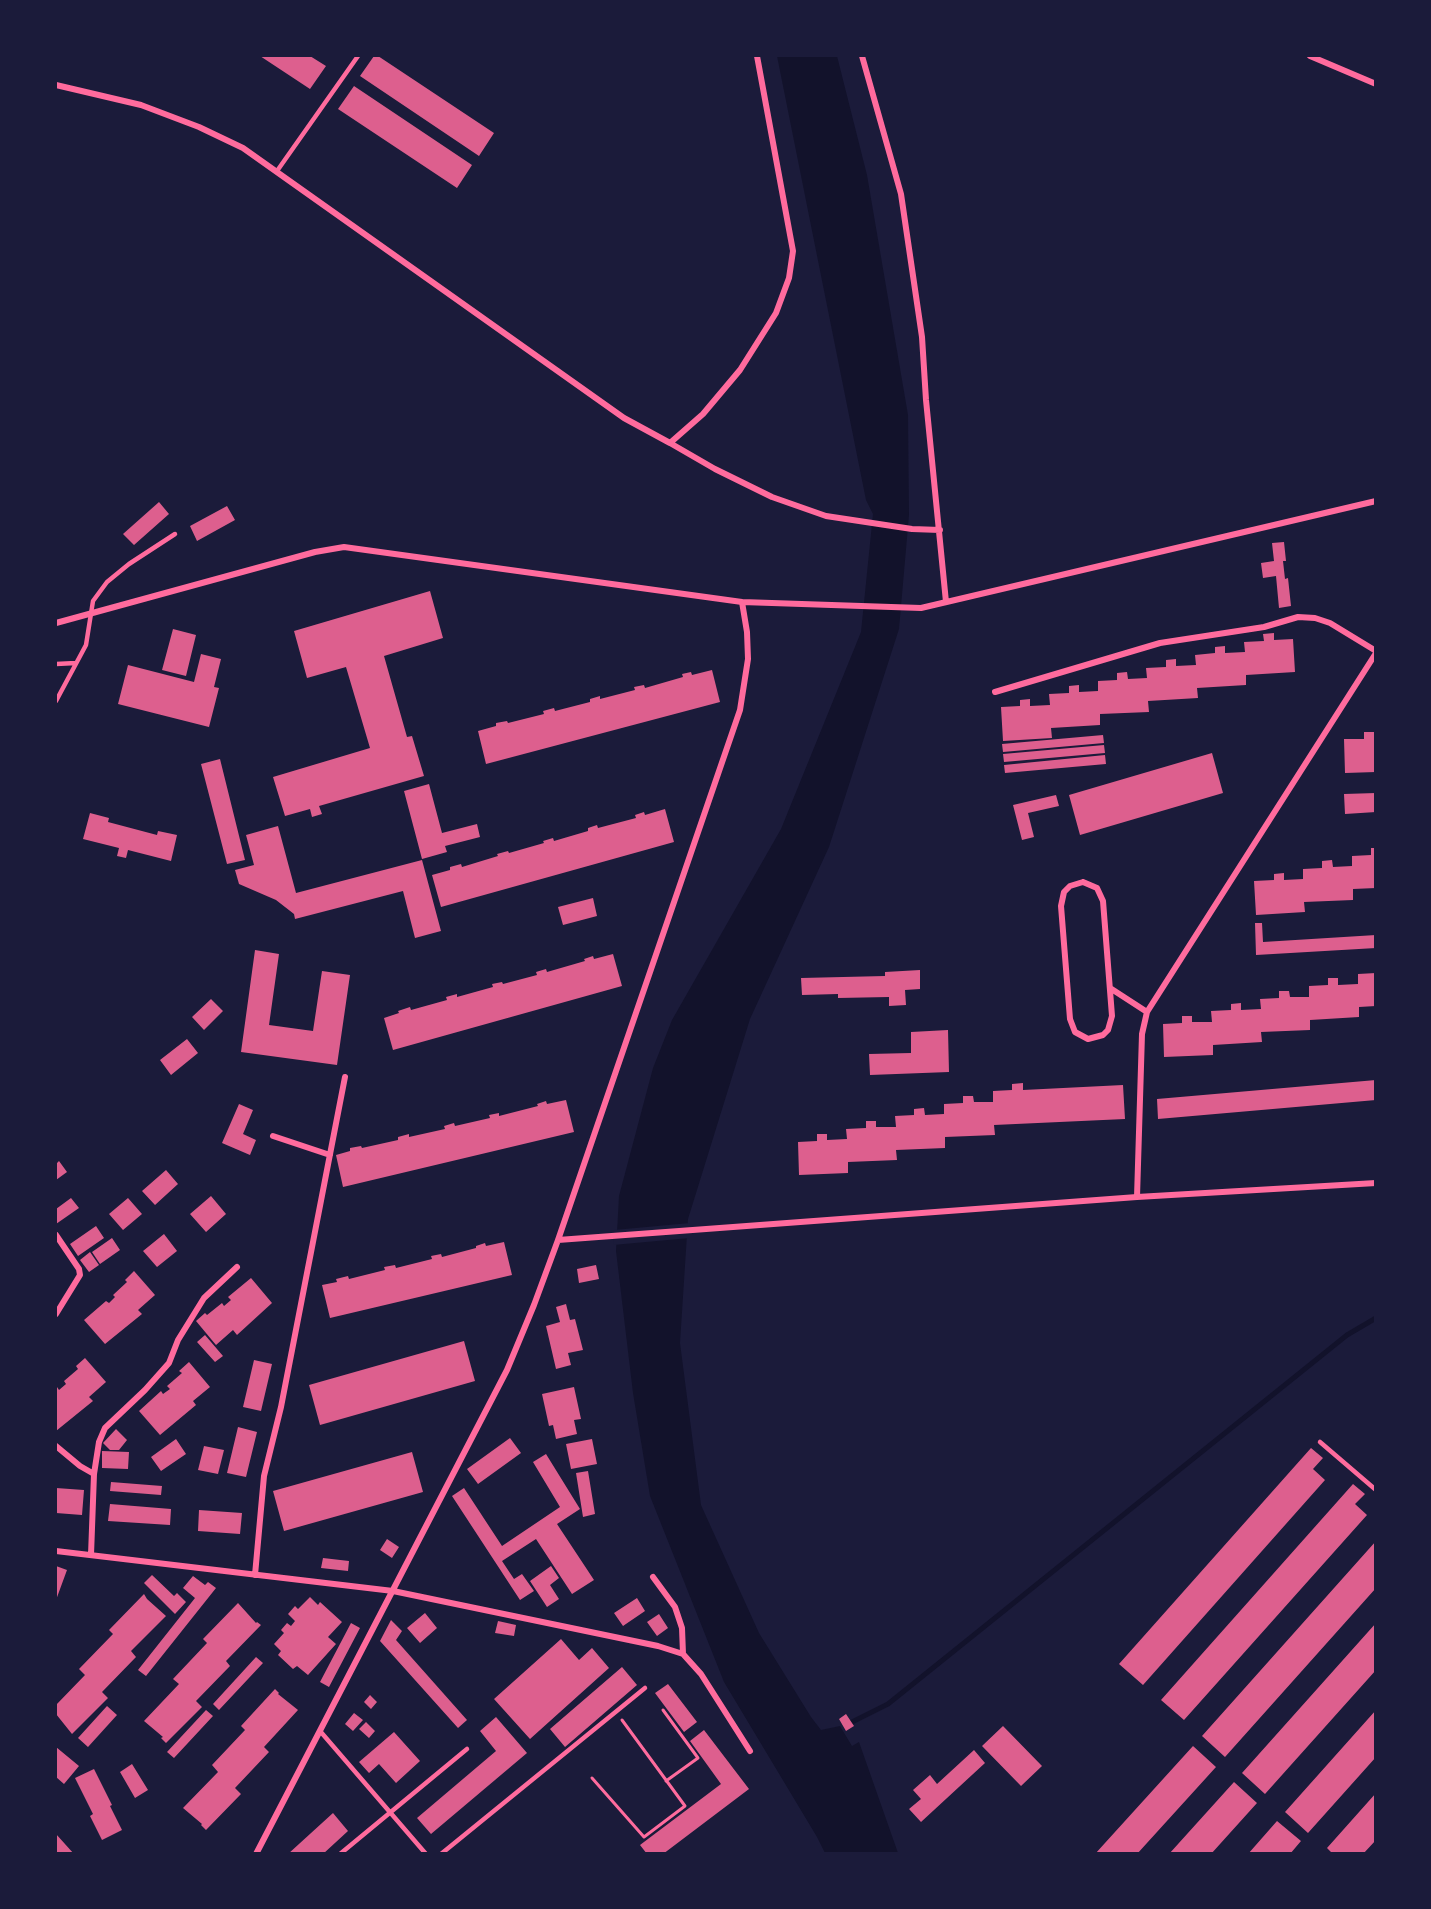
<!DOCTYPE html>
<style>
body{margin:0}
#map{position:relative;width:1431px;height:1909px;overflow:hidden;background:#1b1b3a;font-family:"Nunito Sans",sans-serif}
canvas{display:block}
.frame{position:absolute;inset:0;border:57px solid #1b1b3a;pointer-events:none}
</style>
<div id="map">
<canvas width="1431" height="1909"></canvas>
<div class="frame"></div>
</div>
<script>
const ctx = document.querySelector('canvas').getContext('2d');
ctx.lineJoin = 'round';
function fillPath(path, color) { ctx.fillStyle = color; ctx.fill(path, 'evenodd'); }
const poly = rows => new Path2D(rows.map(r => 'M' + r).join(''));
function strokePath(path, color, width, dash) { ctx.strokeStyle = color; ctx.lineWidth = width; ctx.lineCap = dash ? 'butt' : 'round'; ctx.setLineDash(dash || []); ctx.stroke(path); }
const water = poly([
 [777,56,837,56,867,175,908,415,909,515,899,629,829,847,750,1019,688,1219,680,1343,701,1505,759,1633,811,1717,821,1730,840,1726,852,1746,859,1742,898,1853,825,1853,817,1837,724,1682,650,1496,633,1393,616,1251,619,1196,653,1068,672,1020,781,829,861,632,873,514,866,500]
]);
const pier = poly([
 [690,1223,690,1238,613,1245,614,1230]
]);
const stream = poly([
 [848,1724,888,1704,1347,1335,1376,1318]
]);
const building = poly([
 [260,56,310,56,326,66,310,89],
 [374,56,378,56,494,133,479,156,360,76],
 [354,86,472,165,457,188,338,109],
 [159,502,169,514,134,545,123,534],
 [227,506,235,520,197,541,190,526],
 [1284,542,1286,561,1283,561,1285,579,1288,578,1291,606,1279,608,1276,576,1263,578,1261,563,1274,561,1272,543],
 [430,591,443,638,384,656,407,737,412,736,424,776,319,806,322,814,312,817,310,809,285,816,273,777,370,748,346,667,307,678,294,631],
 [173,629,196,635,186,676,162,670],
 [1274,633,1274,640,1293,639,1295,672,1246,675,1246,685,1197,688,1198,698,1148,701,1149,712,1100,714,1100,725,1051,728,1052,738,1003,741,1001,707,1020,706,1020,700,1030,699,1030,706,1050,705,1049,694,1069,693,1069,686,1079,685,1079,692,1098,691,1098,681,1117,680,1117,673,1127,672,1128,679,1147,678,1146,668,1166,667,1166,660,1176,659,1176,666,1196,665,1195,655,1215,653,1215,647,1225,646,1225,653,1245,652,1244,642,1264,641,1263,634],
 [201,654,221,659,214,687,219,688,209,727,118,704,128,665,194,682],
 [712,670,720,702,486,764,478,731,496,726,496,723,507,721,508,723,544,714,543,711,554,708,555,711,590,702,590,699,600,696,600,699,635,690,634,687,644,685,645,688,683,677,682,674,691,672,692,675],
 [1364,732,1374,732,1376,772,1345,773,1344,739,1364,739],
 [1103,735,1104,743,1003,752,1002,744],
 [1104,745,1105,753,1004,762,1003,754],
 [1212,753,1223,793,1080,835,1069,795],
 [1105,755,1106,764,1005,773,1004,765],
 [220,759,245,860,227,864,201,764],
 [429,784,442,833,477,824,480,837,445,846,447,852,422,859,404,791],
 [1376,793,1376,812,1345,814,1344,794],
 [1056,795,1059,806,1028,813,1034,837,1022,840,1013,805],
 [665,809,674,842,441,907,432,875,450,870,450,867,461,864,462,867,498,856,497,854,508,851,509,853,544,843,543,841,553,838,554,841,588,831,588,828,597,825,598,828,636,818,635,815,644,812,645,815],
 [90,813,109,818,108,822,157,835,158,831,177,835,171,861,128,850,126,858,117,856,119,848,83,839],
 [278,826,296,893,422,860,441,931,415,938,403,891,295,919,294,914,276,900,239,884,235,870,254,865,246,835],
 [1371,848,1376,848,1376,888,1353,889,1353,900,1304,902,1305,912,1256,915,1254,881,1274,880,1274,874,1284,873,1284,880,1303,879,1303,869,1322,868,1322,861,1332,860,1333,867,1352,866,1352,856,1371,855],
 [593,898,597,916,563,925,558,907],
 [1255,923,1262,923,1263,942,1376,935,1376,948,1256,955],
 [255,950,279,954,269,1025,313,1031,322,971,350,975,337,1065,241,1052],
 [613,954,622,986,393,1050,384,1018,399,1013,398,1011,410,1007,411,1010,447,1000,446,997,457,994,457,997,493,987,492,984,502,982,503,984,537,975,536,972,546,969,547,972,585,961,584,959,593,956,594,959],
 [920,970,920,989,905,990,906,1005,889,1006,889,997,838,998,838,994,802,995,801,978,885,976,885,972],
 [1376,973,1376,1006,1359,1007,1359,1017,1310,1020,1310,1030,1261,1032,1262,1042,1213,1045,1213,1055,1164,1057,1163,1024,1182,1023,1182,1016,1192,1016,1192,1022,1212,1022,1211,1011,1231,1010,1231,1004,1241,1003,1241,1010,1261,1009,1260,999,1279,998,1279,991,1289,991,1290,997,1309,997,1309,986,1328,985,1328,978,1338,978,1338,985,1358,984,1358,974],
 [211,999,223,1011,204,1030,192,1017],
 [948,1030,949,1072,870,1075,869,1054,911,1053,911,1032],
 [187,1039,198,1053,171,1075,160,1060],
 [1376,1080,1376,1100,1158,1119,1157,1099],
 [1023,1083,1023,1090,1123,1085,1125,1119,994,1125,995,1135,945,1137,945,1148,896,1150,897,1160,848,1162,848,1173,799,1175,798,1142,817,1141,817,1134,827,1134,827,1140,847,1139,846,1129,866,1128,866,1121,876,1121,876,1127,896,1127,895,1116,914,1115,914,1109,924,1108,925,1115,944,1114,944,1104,963,1103,963,1096,973,1096,974,1102,993,1102,993,1091,1012,1090,1012,1084],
 [566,1100,574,1132,343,1187,336,1155,350,1151,350,1148,361,1146,362,1148,398,1140,398,1137,409,1134,409,1137,445,1129,444,1126,454,1123,455,1126,490,1118,489,1115,499,1113,499,1116,538,1106,537,1104,546,1101,547,1104],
 [239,1104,253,1110,243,1134,256,1140,250,1155,222,1143],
 [59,1161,67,1172,56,1180,56,1164],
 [166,1170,178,1184,155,1205,142,1191],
 [211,1196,226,1214,206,1232,190,1214],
 [71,1198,79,1208,56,1224,56,1209],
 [128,1198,142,1214,123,1230,109,1214],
 [96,1226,104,1238,78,1256,70,1244],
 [164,1234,177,1251,157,1267,143,1251],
 [112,1238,120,1250,100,1264,92,1252],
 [504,1242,512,1275,330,1318,322,1285,337,1282,336,1279,348,1276,349,1279,385,1270,384,1267,395,1265,396,1268,432,1259,431,1256,441,1254,442,1257,476,1248,476,1246,485,1243,486,1246],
 [90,1252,99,1265,89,1272,80,1260],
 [596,1265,599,1279,579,1283,577,1269],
 [134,1271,155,1295,138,1310,142,1314,105,1344,84,1320,106,1301,109,1303,115,1297,113,1295,127,1282,125,1280],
 [251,1278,272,1303,237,1335,233,1330,216,1345,196,1321,205,1313,207,1315,222,1303,224,1306,231,1300,228,1297],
 [566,1304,570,1320,575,1319,583,1350,568,1353,571,1365,556,1369,546,1326,560,1322,556,1307],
 [205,1335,223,1356,215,1362,197,1342],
 [464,1341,475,1381,320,1425,309,1385],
 [85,1358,106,1382,89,1397,93,1401,56,1431,56,1388,57,1387,59,1390,66,1384,64,1381,78,1369,76,1366],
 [254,1360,272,1364,261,1411,243,1407],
 [189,1362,210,1387,193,1401,196,1405,160,1435,139,1411,161,1391,163,1394,170,1389,167,1386,182,1373,179,1371],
 [574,1387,581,1419,574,1420,577,1434,556,1439,553,1425,549,1426,542,1394],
 [238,1427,257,1432,246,1477,227,1473],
 [116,1429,127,1440,119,1450,110,1450,103,1443],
 [510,1438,521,1453,478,1484,467,1469],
 [176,1439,186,1454,161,1471,151,1457],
 [592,1439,597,1464,571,1469,566,1444],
 [204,1446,224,1450,218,1474,198,1470],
 [1311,1448,1323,1458,1313,1469,1325,1480,1143,1685,1119,1664],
 [102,1451,129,1452,128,1469,102,1468],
 [412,1452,423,1492,284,1531,273,1491],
 [546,1454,580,1509,557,1524,594,1580,572,1594,536,1539,502,1561,514,1579,522,1574,534,1591,520,1600,452,1496,464,1488,502,1546,560,1507,533,1462],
 [588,1471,595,1514,583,1517,576,1473],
 [111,1482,162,1486,161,1495,110,1491],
 [1353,1484,1365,1494,1355,1504,1367,1515,1184,1720,1161,1700],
 [56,1488,84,1490,82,1515,56,1513],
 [110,1504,171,1509,170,1525,108,1521],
 [199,1510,242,1513,240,1534,198,1531],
 [387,1539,399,1547,392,1558,380,1550],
 [1376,1541,1376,1588,1225,1757,1202,1736],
 [323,1558,349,1561,348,1571,321,1568],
 [56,1566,67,1570,56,1600],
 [551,1566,559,1578,550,1585,559,1599,547,1607,530,1581],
 [152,1575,174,1596,177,1593,186,1602,175,1614,144,1583],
 [193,1576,205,1585,208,1582,216,1588,146,1676,138,1670,195,1598,183,1588],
 [144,1594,147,1599,166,1616,131,1651,136,1657,102,1692,108,1698,72,1734,56,1714,56,1705,85,1675,79,1669,113,1634,109,1630],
 [310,1597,318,1605,320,1602,342,1622,328,1637,336,1644,308,1675,297,1666,293,1669,278,1655,281,1651,274,1644,284,1633,281,1630,287,1623,291,1626,295,1621,288,1614,295,1606,298,1609],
 [637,1598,645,1611,623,1626,614,1613],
 [238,1603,256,1623,257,1622,261,1625,226,1661,230,1666,196,1701,202,1707,166,1743,161,1738,163,1737,144,1721,179,1684,173,1679,207,1643,203,1639],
 [425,1613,437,1628,420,1643,407,1628],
 [659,1614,668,1628,657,1636,647,1622],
 [391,1620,402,1631,396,1640,467,1720,458,1728,380,1641],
 [498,1621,516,1625,514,1636,495,1633],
 [351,1623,360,1628,329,1687,320,1682],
 [1376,1623,1376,1670,1265,1794,1242,1773],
 [561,1639,579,1660,592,1648,609,1668,530,1739,494,1699],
 [256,1657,263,1663,219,1710,213,1704],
 [622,1667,637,1685,565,1747,550,1729],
 [668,1684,697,1722,684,1732,655,1693],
 [275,1689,279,1693,278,1694,298,1710,264,1747,269,1752,235,1788,241,1794,206,1830,201,1825,202,1824,183,1808,218,1772,212,1765,245,1730,241,1726],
 [370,1695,377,1702,371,1709,364,1702],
 [107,1706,117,1715,88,1747,78,1738],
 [206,1710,213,1716,174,1758,167,1752],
 [1376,1710,1376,1757,1308,1833,1285,1812],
 [354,1713,363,1720,353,1731,345,1724],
 [846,1714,854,1726,846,1731,839,1719],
 [496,1717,527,1753,431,1834,417,1818,496,1751,480,1731],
 [366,1722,375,1731,369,1738,359,1729],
 [1003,1726,1042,1766,1021,1786,982,1746],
 [704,1730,749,1789,663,1854,647,1854,640,1845,721,1784,690,1741],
 [394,1732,420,1761,396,1783,379,1764,369,1773,359,1762],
 [1193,1746,1216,1767,1137,1854,1095,1854],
 [56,1747,79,1766,64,1784,56,1777],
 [974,1750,985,1763,921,1822,909,1809,921,1799,913,1790,930,1775,937,1784],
 [132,1764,148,1790,135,1798,120,1772],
 [94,1769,112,1805,110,1806,122,1830,102,1840,90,1816,93,1814,75,1778],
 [1234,1782,1257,1803,1211,1854,1169,1854],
 [1376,1793,1376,1840,1363,1854,1333,1854,1327,1848],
 [333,1813,348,1831,323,1854,288,1854],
 [1277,1821,1301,1841,1290,1854,1248,1854],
 [56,1834,74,1854,56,1854]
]);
const path = poly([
 [663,1710,698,1758,666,1781],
 [592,1778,644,1837,685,1806,622,1720]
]);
const service = poly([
 [277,171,358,56],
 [56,664,76,663],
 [56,701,86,645,93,601,107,582,129,564,175,534],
 [1320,1442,1376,1490],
 [320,1731,426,1854],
 [340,1854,467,1749],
 [441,1854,645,1688]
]);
const minor = poly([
 [862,56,901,194,922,337,926,400,946,602],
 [1310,56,1376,84],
 [56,85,141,105,199,127,243,148,624,418,670,443,703,414,740,370,776,313,789,278,793,251,757,56],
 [670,443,715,469,772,497,826,516,912,529,940,530],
 [742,602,921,608,1376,501],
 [56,623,315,552,344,547,742,602,747,632,748,659,740,710,558,1240,534,1305,507,1370,256,1854],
 [995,692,1160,643,1264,627,1298,617,1315,618,1330,623,1376,651],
 [1083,882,1097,888,1103,901,1112,1016,1108,1030,1103,1035,1088,1039,1075,1032,1070,1019,1061,906,1064,892,1070,886,1083,882],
 [1110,988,1147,1012],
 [273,1136,330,1155],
 [1137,1197,1142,1034,1147,1012,1376,653],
 [56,1235,79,1269,80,1275,56,1314],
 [558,1240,1137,1197,1376,1183],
 [56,1446,80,1466,94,1474],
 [56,1551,393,1591,658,1646,683,1654,701,1674,750,1751],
 [91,1555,94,1474,99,1442,105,1428,145,1390,169,1363,178,1340,204,1298,237,1267],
 [255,1575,264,1476,281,1407,345,1077],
 [653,1577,675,1607,682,1628,683,1654]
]);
fillPath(water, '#12122b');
fillPath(pier, '#1b1b3a');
strokePath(stream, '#12122b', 5);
fillPath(building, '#dd5f8e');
strokePath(path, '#ff6b9d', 3);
strokePath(service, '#ff6b9d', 4.5);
strokePath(minor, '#ff6b9d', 6);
</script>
